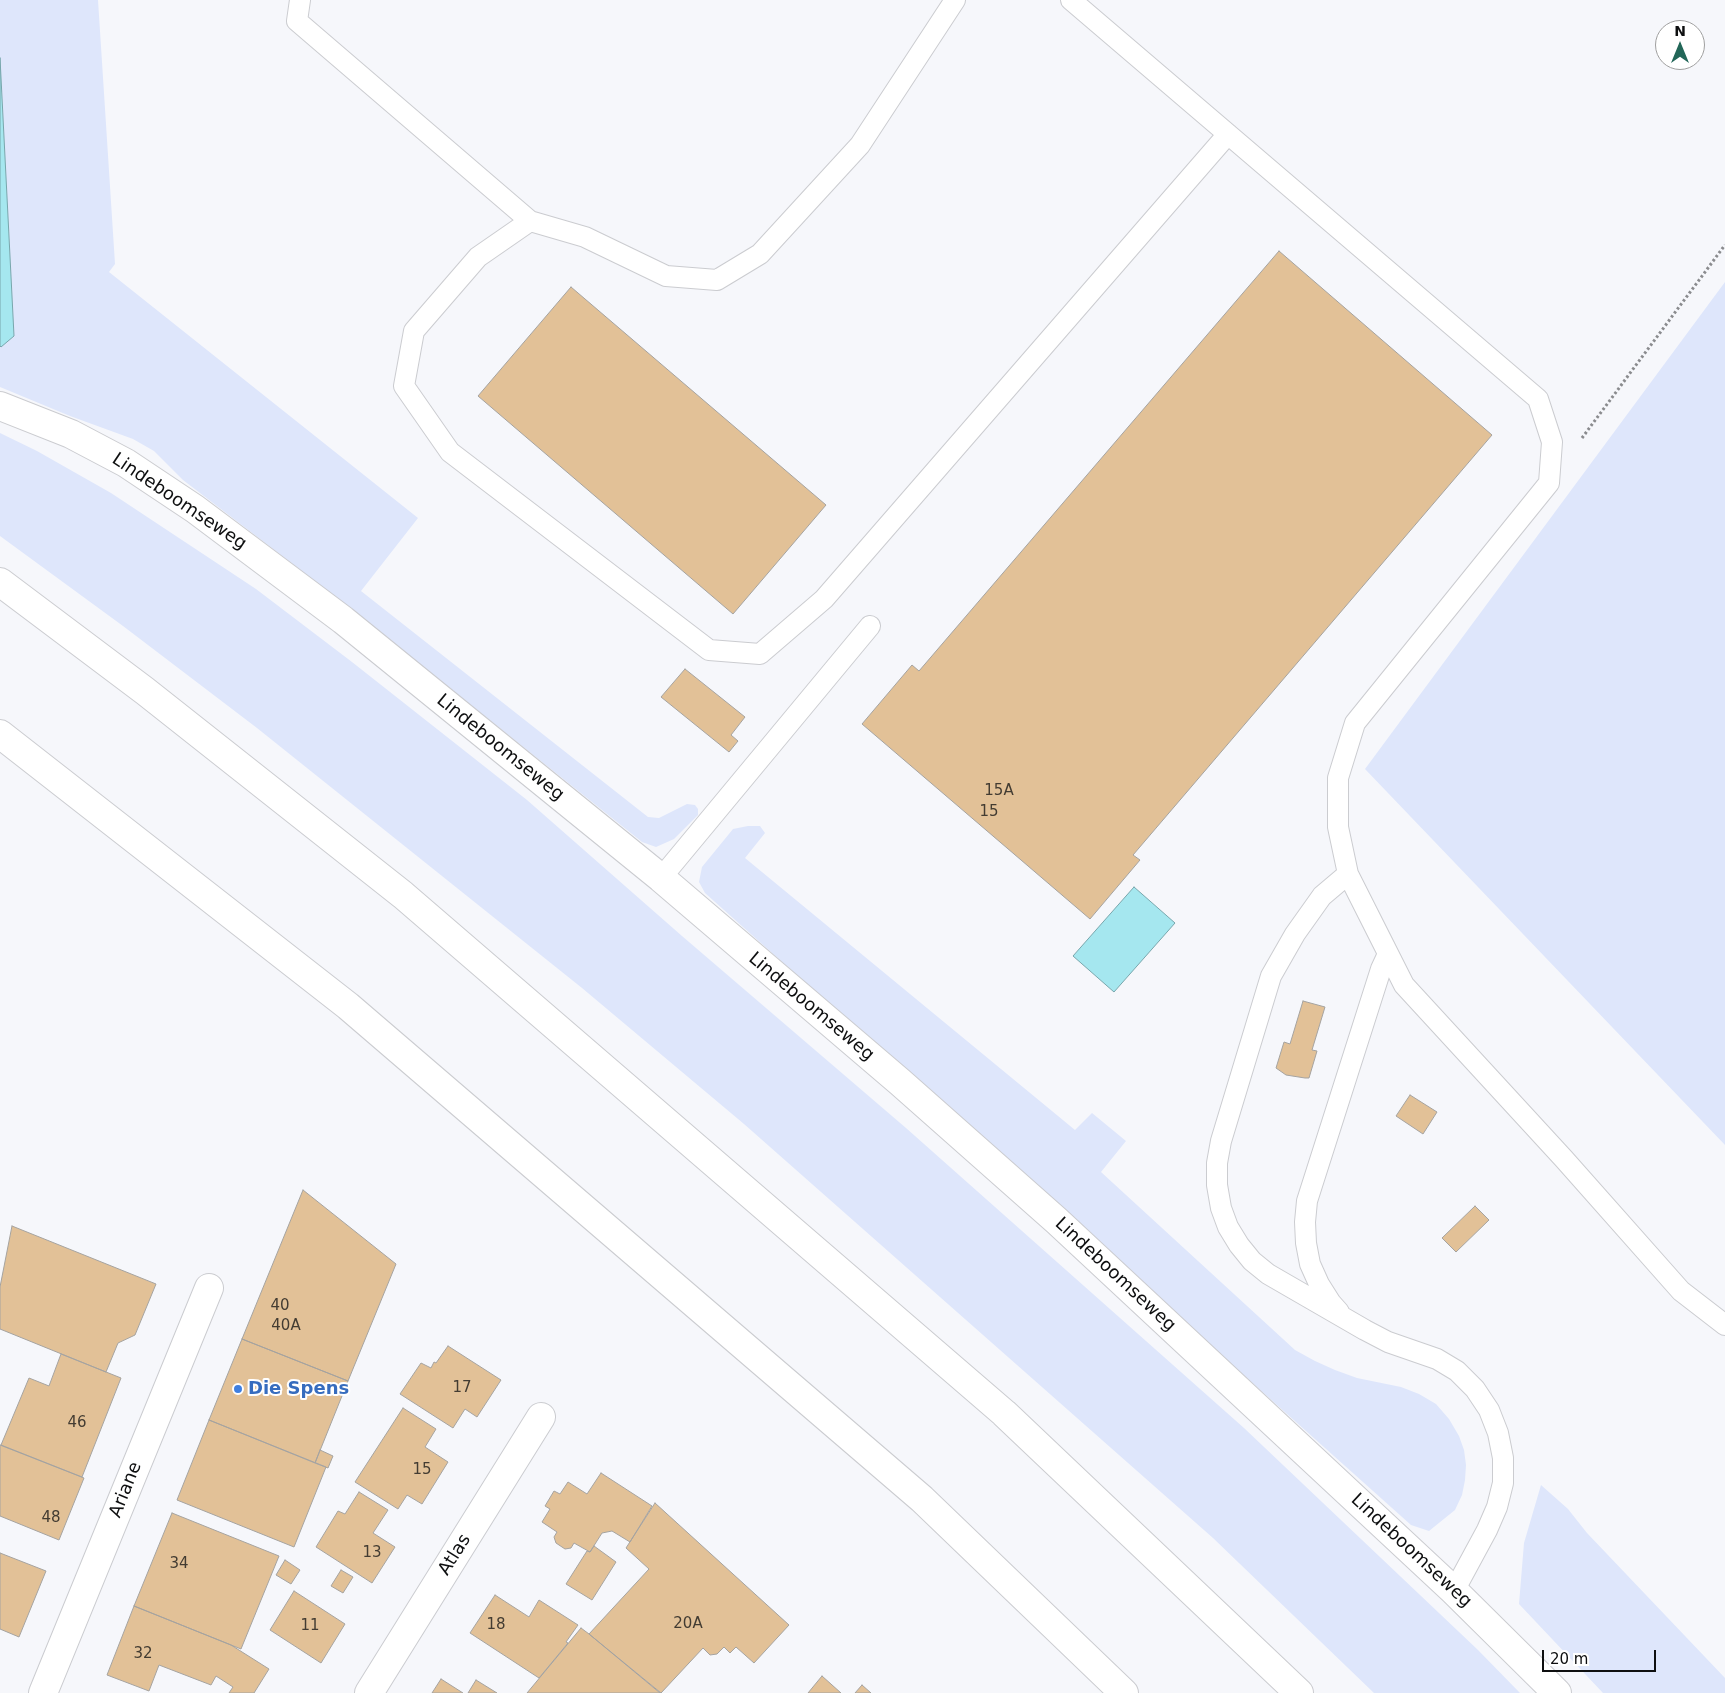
<!DOCTYPE html>
<style>
body{margin:0}
#map{position:relative;width:1725px;height:1693px;overflow:hidden;background:#f6f7fb;font-family:"DejaVu Sans",sans-serif}
canvas{display:block}
.north{position:absolute;left:1655px;top:20px;width:50px;height:50px;box-sizing:border-box;background:#fff;border:1px solid #9f9f9f;border-radius:50%;rotate:0deg;font-size:14px;font-weight:700;line-height:20px;text-align:center;color:#0e0f10}
.north::after{content:'';display:block;margin:auto;width:18px;height:22px;background:#226658;clip-path:polygon(50% 0,100% 100%,50% 72%,0 100%)}
.scale{position:absolute;left:1542px;top:1650px;width:114px;height:22px;box-sizing:border-box;border:2px solid #0e0f10;border-top:0;padding-left:6px;font-size:15px;line-height:18px;white-space:nowrap;color:#0e0f10;-webkit-text-stroke:4px #fff;paint-order:stroke}
</style>
<div id="map">
<canvas width="1725" height="1693"></canvas>
<div class="north">N</div>
<div class="scale">20 m</div>
</div>
<script>
const ctx = document.querySelector('canvas').getContext('2d');
ctx.lineJoin = 'round';
function fillPath(path, color) { ctx.fillStyle = color; ctx.fill(path, 'evenodd'); }
const poly = rows => new Path2D(rows.map(r => 'M' + r).join(''));
function strokePath(path, color, width, dash) { ctx.strokeStyle = color; ctx.lineWidth = width; ctx.lineCap = dash ? 'butt' : 'round'; ctx.setLineDash(dash || []); ctx.stroke(path); }
function label(font, color, halo, rows, align = 'center') {
  ctx.font = font + ' "DejaVu Sans",sans-serif'; ctx.lineWidth = 4; ctx.setLineDash([]); ctx.textBaseline = 'middle'; ctx.strokeStyle = halo; ctx.fillStyle = color; for (const [text, x, y, turn = 0] of rows) {
    ctx.save(); ctx.translate(x, y); ctx.rotate((+turn || 0) * Math.PI / 180); ctx.textAlign = isNaN(turn) ? turn : align; if (halo) ctx.strokeText(text, 0, 0); ctx.fillText(text, 0, 0); ctx.restore();
  }
}
const green = poly([
 [0,0,98,0,115,264,109,272,418,518,361,591,648,817,659,818,687,804,695,805,698,809,698,815,674,839,656,847,642,842,341,601,183,480,154,451,133,439,70,416,0,387,0,346,14,336,0,58],
 [1725,282,1725,1145,1365,769],
 [0,433,37,451,111,493,256,589,352,662,527,800,682,936,906,1128,1244,1428,1478,1650,1520,1693,1374,1693,1213,1538,744,1124,582,988,257,728,123,626,0,536],
 [748,826,760,826,765,833,745,858,1075,1130,1092,1113,1126,1141,1101,1172,1295,1350,1315,1361,1335,1370,1357,1378,1401,1387,1419,1394,1436,1404,1449,1419,1459,1436,1464,1450,1466,1465,1465,1480,1462,1495,1455,1510,1429,1531,1411,1525,705,893,699,882,702,867,733,829],
 [1541,1485,1568,1509,1587,1533,1725,1678,1725,1693,1603,1693,1519,1604,1524,1543]
]);
const water = poly([
 [0,58,14,336,1,347,0,346,0,58],
 [1134,887,1175,923,1114,992,1073,956,1134,887]
]);
const building = poly([
 [1279,251,1492,435,1133,855,1140,860,1090,919,862,724,912,665,919,671,1279,251],
 [571,287,826,505,733,614,478,396,571,287],
 [685,669,745,717,731,735,738,741,729,752,661,697,685,669],
 [1303,1001,1325,1007,1312,1050,1317,1051,1309,1078,1305,1078,1286,1075,1276,1068,1284,1042,1290,1044,1303,1001],
 [1410,1095,1437,1112,1423,1134,1396,1116,1410,1095],
 [303,1190,396,1264,348,1381,242,1339,303,1190],
 [1475,1206,1489,1220,1456,1252,1442,1238,1475,1206],
 [12,1226,156,1284,135,1335,118,1343,106,1372,0,1329,0,1287,12,1226],
 [242,1339,348,1381,315,1463,209,1420,242,1339],
 [448,1346,501,1380,477,1417,465,1409,453,1428,400,1394,421,1363,431,1368,434,1362,436,1363,448,1346],
 [61,1354,121,1378,82,1477,1,1445,29,1378,49,1386,61,1354],
 [403,1408,436,1429,425,1447,448,1462,422,1504,407,1495,398,1509,355,1482,403,1408],
 [209,1420,326,1467,294,1547,177,1500,209,1420],
 [0,1445,84,1478,59,1540,0,1516,0,1445],
 [320,1450,333,1456,328,1468,315,1463,320,1450],
 [601,1473,652,1506,630,1542,612,1531,602,1533,590,1552,574,1543,571,1548,565,1549,556,1543,554,1537,557,1532,542,1522,550,1509,545,1506,554,1491,560,1494,568,1482,587,1494,601,1473],
 [359,1492,388,1510,373,1533,395,1547,372,1583,316,1547,338,1511,345,1514,359,1492],
 [655,1503,789,1625,754,1663,736,1647,730,1653,724,1647,717,1654,710,1655,703,1648,661,1693,589,1634,649,1569,626,1548,655,1503],
 [172,1513,279,1556,241,1649,134,1606,172,1513],
 [594,1546,616,1562,592,1600,566,1584,587,1551,590,1552,594,1546],
 [0,1553,46,1571,19,1637,0,1629,0,1553],
 [285,1560,300,1570,291,1584,276,1575,285,1560],
 [341,1570,353,1577,343,1593,331,1586,341,1570],
 [294,1591,345,1624,321,1663,270,1630,294,1591],
 [495,1595,529,1617,539,1600,578,1625,566,1642,568,1643,539,1678,470,1633,495,1595],
 [134,1606,231,1645,269,1669,254,1693,229,1693,233,1687,216,1676,211,1685,159,1665,149,1691,107,1675,134,1606],
 [581,1628,589,1634,660,1693,527,1693,581,1628],
 [822,1676,841,1693,808,1693,822,1676],
 [441,1679,463,1693,432,1693,441,1679],
 [476,1680,497,1693,468,1693,476,1680],
 [862,1685,871,1693,855,1693,862,1685]
]);
const path = poly([
 [1582,438,1725,245]
]);
const service = poly([
 [300,0,297,21,530,221],
 [955,0,860,145,760,254,717,280,666,276,585,237,530,221,478,257,414,331,404,386,450,452,709,650,760,654,824,599,1228,134],
 [1071,0,1538,399,1552,442,1549,483,1355,723,1338,778,1338,827,1348,874,1404,985,1564,1159,1681,1291,1725,1325],
 [1348,874,1322,896,1295,934,1271,976,1221,1141,1217,1163,1217,1185,1221,1208,1228,1227,1239,1245,1252,1261,1268,1274,1365,1330,1388,1342,1437,1359,1457,1371,1475,1389,1489,1410,1498,1433,1503,1458,1503,1483,1497,1507,1487,1530,1454,1591],
 [661,878,870,626],
 [1339,1312,1331,1303,1319,1284,1310,1264,1306,1243,1305,1222,1307,1201,1381,969,1388,954]
]);
const minor = poly([
 [0,406,71,434,126,463,195,509,343,620,661,878,900,1082,1057,1221,1454,1591,1557,1693],
 [43,1693,209,1288],
 [369,1693,541,1417]
]);
const motorway = poly([
 [0,582,145,691,403,895,1004,1413,1299,1693],
 [0,734,348,1006,922,1499,1124,1693]
]);
const markers = [
 [238,1389,5,"#3f7fe0"]
];
const numberNames = [
 ["15A",999,791],
 ["15",989,812],
 ["40",280,1306],
 ["40A",286,1326],
 ["17",462,1388],
 ["46",77,1423],
 ["15",422,1470],
 ["48",51,1518],
 ["13",372,1553],
 ["34",179,1564],
 ["20A",688,1624],
 ["18",496,1625],
 ["11",310,1626],
 ["32",143,1654]
];
const streetNames = [
 ["Lindeboomseweg",179,502,34],
 ["Lindeboomseweg",500,748,39],
 ["Lindeboomseweg",811,1007,40],
 ["Lindeboomseweg",1115,1275,43],
 ["Ariane",126,1490,-68],
 ["Lindeboomseweg",1411,1551,43],
 ["Atlas",455,1555,-58]
];
const shopNames = [
 ["Die Spens",248,1389]
];
fillPath(green, '#dee6fb');
fillPath(water, '#a5e7ef');
strokePath(water, '#78a6ac', 1);
fillPath(building, '#e2c197');
strokePath(building, '#a5a3a0', 1);
strokePath(service, '#cbccd0', 22);
strokePath(minor, '#cbccd0', 30);
strokePath(motorway, '#cbccd0', 30);
strokePath(path, '#8a8b8e', 3, [2.5, 2.5]);
strokePath(service, '#fff', 20);
strokePath(minor, '#fff', 28);
strokePath(motorway, '#fff', 28);
for (const [x, y, r, color] of markers) { const dot = new Path2D(); dot.arc(x, y, r, 0, 2 * Math.PI); ctx.fillStyle = color; ctx.fill(dot); strokePath(dot, '#fff', 2); }
label('15px', '#433c32', null, numberNames);
label('18px', '#0e0f10', '#fff', streetNames);
label('bold 18px', '#366cbe', '#fff', shopNames, 'left');
</script>
